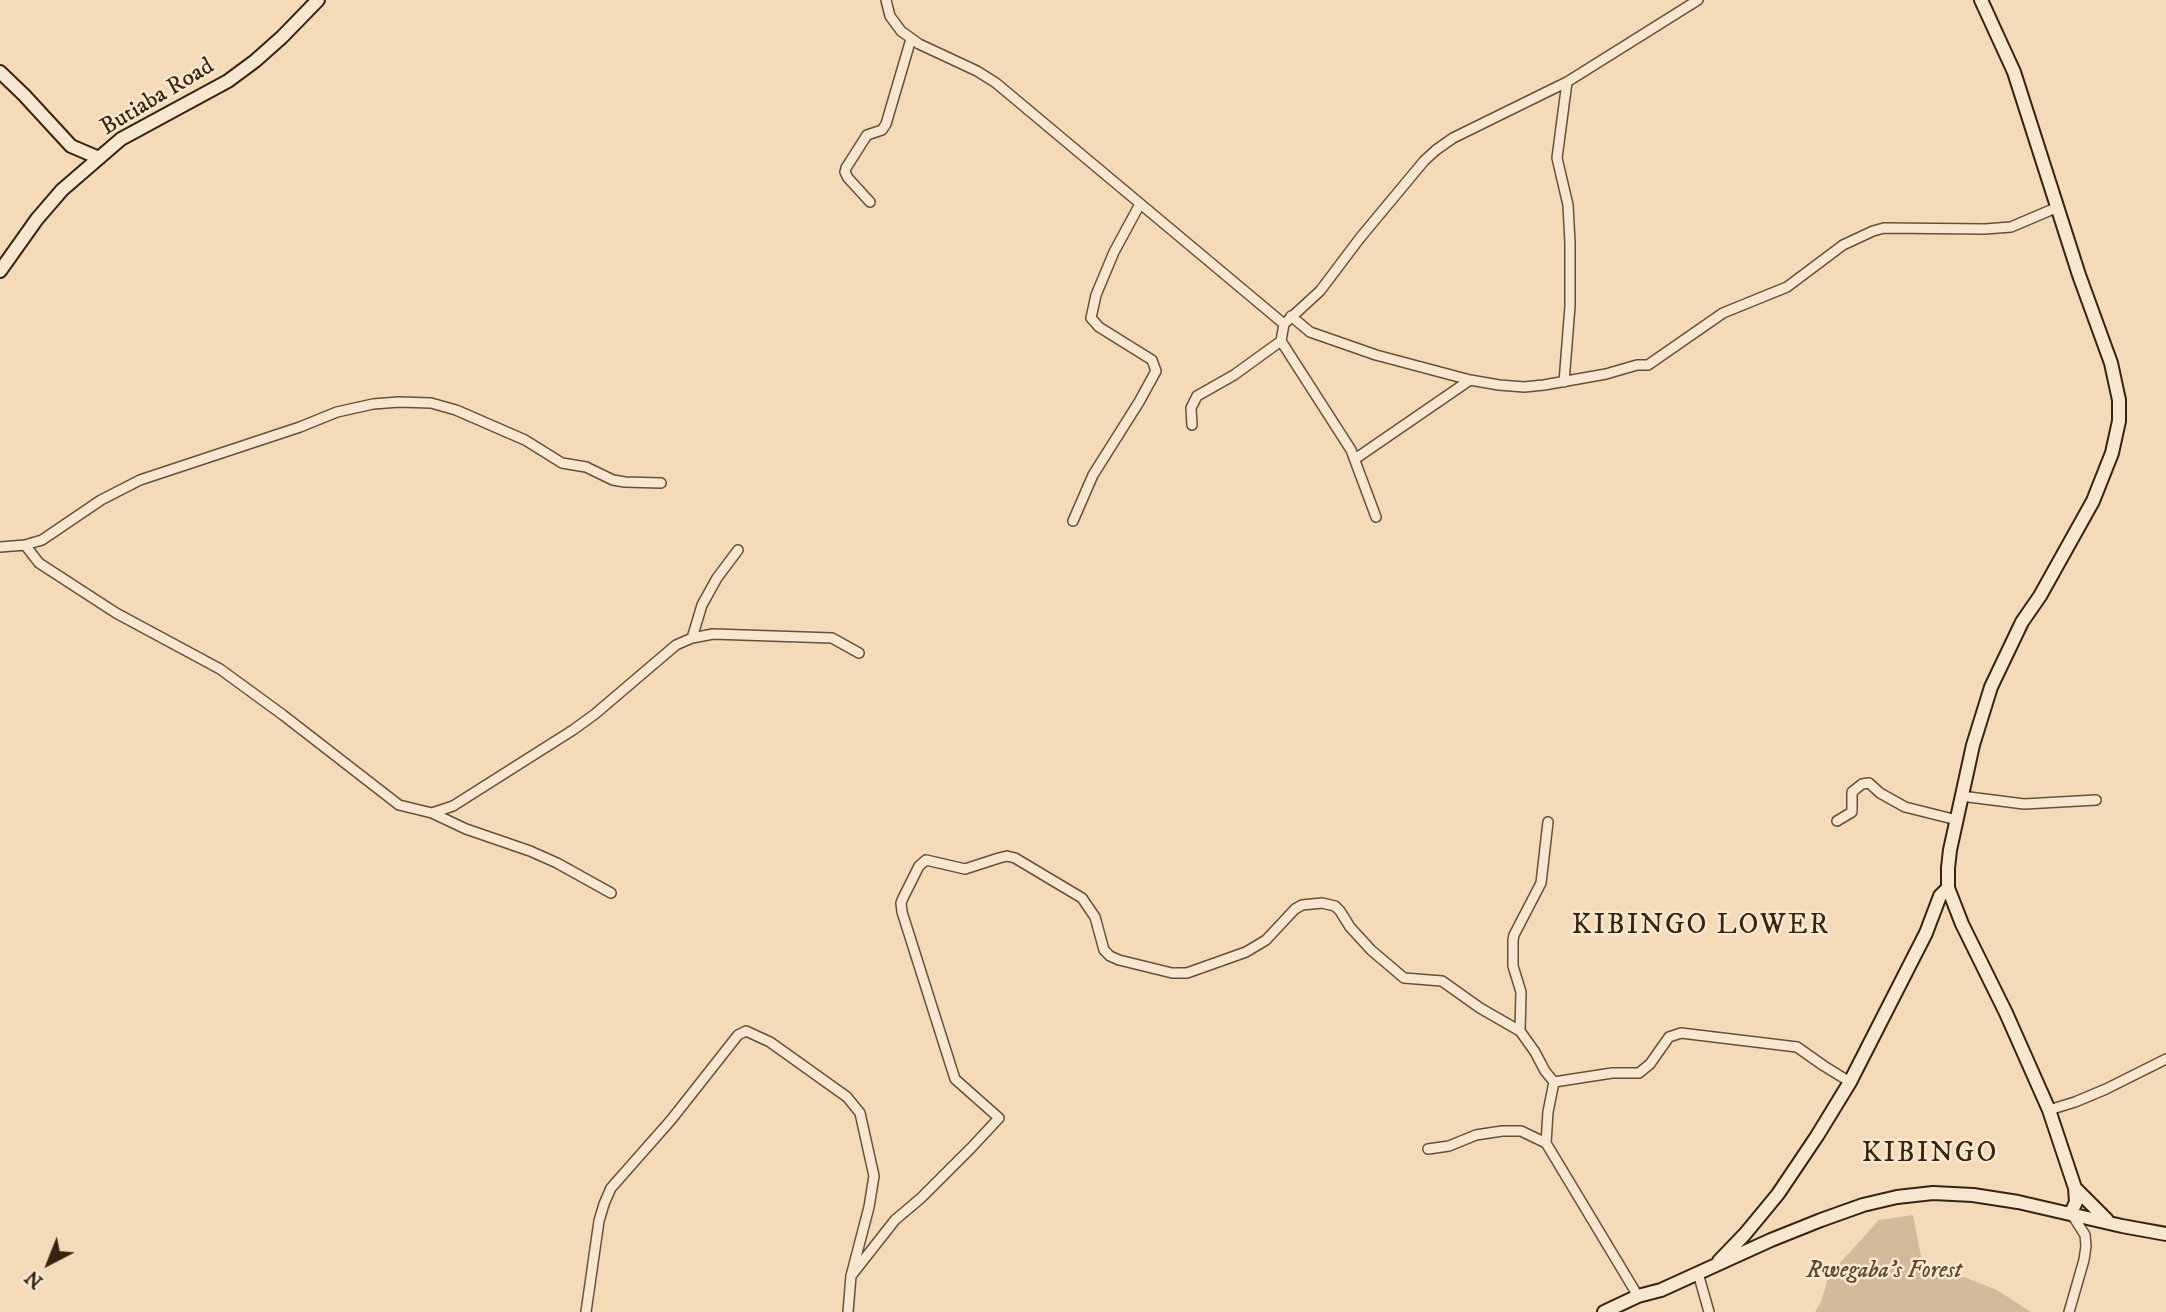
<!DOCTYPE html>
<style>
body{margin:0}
#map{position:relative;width:2166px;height:1312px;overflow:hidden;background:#f4dab6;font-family:"IM FELL DW Pica",serif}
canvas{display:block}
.north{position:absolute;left:14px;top:1228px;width:70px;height:70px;-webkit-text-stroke:5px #f8e7d0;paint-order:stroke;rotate:222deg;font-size:19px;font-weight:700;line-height:28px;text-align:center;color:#332511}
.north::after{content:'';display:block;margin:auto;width:24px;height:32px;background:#332511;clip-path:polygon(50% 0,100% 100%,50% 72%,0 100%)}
</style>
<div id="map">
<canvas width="2166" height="1312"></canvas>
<div class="north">N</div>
</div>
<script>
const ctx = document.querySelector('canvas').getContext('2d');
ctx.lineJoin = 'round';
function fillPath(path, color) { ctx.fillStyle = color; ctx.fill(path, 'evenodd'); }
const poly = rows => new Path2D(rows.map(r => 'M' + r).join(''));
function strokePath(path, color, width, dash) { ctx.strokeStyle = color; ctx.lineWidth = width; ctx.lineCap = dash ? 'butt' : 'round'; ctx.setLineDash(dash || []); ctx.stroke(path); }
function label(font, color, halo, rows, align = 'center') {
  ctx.font = font + ' "IM FELL DW Pica",serif'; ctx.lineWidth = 5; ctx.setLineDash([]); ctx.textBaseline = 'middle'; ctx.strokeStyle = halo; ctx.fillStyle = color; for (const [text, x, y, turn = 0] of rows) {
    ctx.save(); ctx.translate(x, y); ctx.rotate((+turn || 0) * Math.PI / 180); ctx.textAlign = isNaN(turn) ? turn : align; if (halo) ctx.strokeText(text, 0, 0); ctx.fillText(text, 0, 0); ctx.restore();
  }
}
const green = poly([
 [1913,1215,1922,1262,1948,1280,1964,1277,1997,1290,2031,1312,1815,1312,1821,1302,1829,1275,1879,1220]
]);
const street = poly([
 [886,0,890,16,901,31,919,44,977,71,996,83,1284,324,1320,291,1360,238,1424,161,1436,150,1453,138,1567,82,1698,0],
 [870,202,848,178,845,172,846,168,867,135,882,130,886,124,911,39],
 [1291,316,1310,332,1376,355,1470,380,1499,385,1524,387,1544,385,1606,374,1637,365,1648,365,1723,313,1787,287,1843,245,1873,231,1884,228,1985,229,2011,227,2058,207],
 [1281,341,1351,450,1376,517],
 [1564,382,1570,306,1570,243,1568,205,1557,158,1567,82],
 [1192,425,1191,408,1197,396,1234,375,1281,341,1284,324],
 [1355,459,1470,380],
 [1073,521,1093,475,1139,402,1156,371,1152,360,1099,327,1091,318,1096,295,1114,252,1140,204],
 [25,545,39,563,116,613,220,669,283,715,399,805,432,813,453,806,573,730,595,714,676,645,692,638,713,634,832,638,859,653],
 [0,547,25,545,42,540,101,500,140,480,300,427,337,412,373,404,399,402,431,403,456,410,525,440,562,463,586,467,613,480,625,482,661,483],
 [692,638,702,605,717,578,738,550],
 [1961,796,2024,804,2096,800],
 [432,813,466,829,530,851,557,863,611,893],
 [1837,821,1852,812,1852,792,1862,784,1869,783,1880,793,1905,807,1957,820],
 [1520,1031,1521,992,1513,966,1513,940,1514,935,1541,883,1548,822],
 [1554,1082,1612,1073,1639,1073,1650,1064,1669,1037,1681,1033,1797,1047,1824,1066,1850,1082],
 [2049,1110,2075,1102,2106,1089,2166,1059],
 [1428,1149,1449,1146,1476,1135,1502,1131,1521,1131,1546,1143,1638,1296],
 [1698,1273,1709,1312],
 [851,1276,895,1220,921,1198,971,1148,999,1118,955,1079,902,912,901,903,903,898,919,866,926,860,965,869,999,858,1007,856,1015,858,1082,898,1095,917,1104,950,1110,956,1119,960,1172,973,1187,973,1246,952,1266,940,1295,909,1302,905,1322,903,1335,906,1340,911,1350,927,1371,950,1404,978,1442,981,1480,1008,1520,1031,1535,1052,1545,1071,1554,1082,1548,1112,1546,1143],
 [586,1312,599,1221,604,1204,611,1188,671,1120,738,1035,746,1031,770,1042,847,1097,860,1113,874,1176,869,1207,851,1276,848,1312],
 [2069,1312,2084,1260,2086,1246,2085,1235,2071,1213]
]);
const secondary = poly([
 [1981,0,2014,72,2079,275,2111,363,2119,400,2119,421,2112,453,2093,501,2040,596,2022,622,1991,687,1973,745,1950,850,1948,868,1948,888,1962,924,2006,1013,2049,1110,2075,1188,2076,1202,2071,1213],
 [0,72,24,95,71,146,99,158],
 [0,271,37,219,62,190,121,139,228,81,255,61,282,37,318,0],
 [2075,1188,2107,1220],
 [1719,1261,1745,1234,1778,1194,1817,1136,1850,1082,1926,933,1940,896,1948,888],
 [1604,1312,1638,1296,1661,1290,1771,1240,1821,1220,1863,1205,1897,1197,1933,1193,1973,1195,2018,1202,2122,1226,2166,1234]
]);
const streetNames = [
 ["Butiaba Road",158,98,-31]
];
const parkNames = [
 ["Rwegaba's Forest",1884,1272]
];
const quarterNames = [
 ["KIBINGO LOWER",1701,927],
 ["KIBINGO",1930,1155]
];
fillPath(green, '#d3bb9a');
strokePath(street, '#63523a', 12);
strokePath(secondary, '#332511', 16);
strokePath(street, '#f8e7d0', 9);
strokePath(secondary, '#f8e7d0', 12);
label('24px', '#332511', '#f8e7d0', streetNames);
label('italic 24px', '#5b4a33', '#f8e7d0', parkNames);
ctx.letterSpacing = '2px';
label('28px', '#332511', '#f8e7d0', quarterNames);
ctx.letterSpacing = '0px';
</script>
